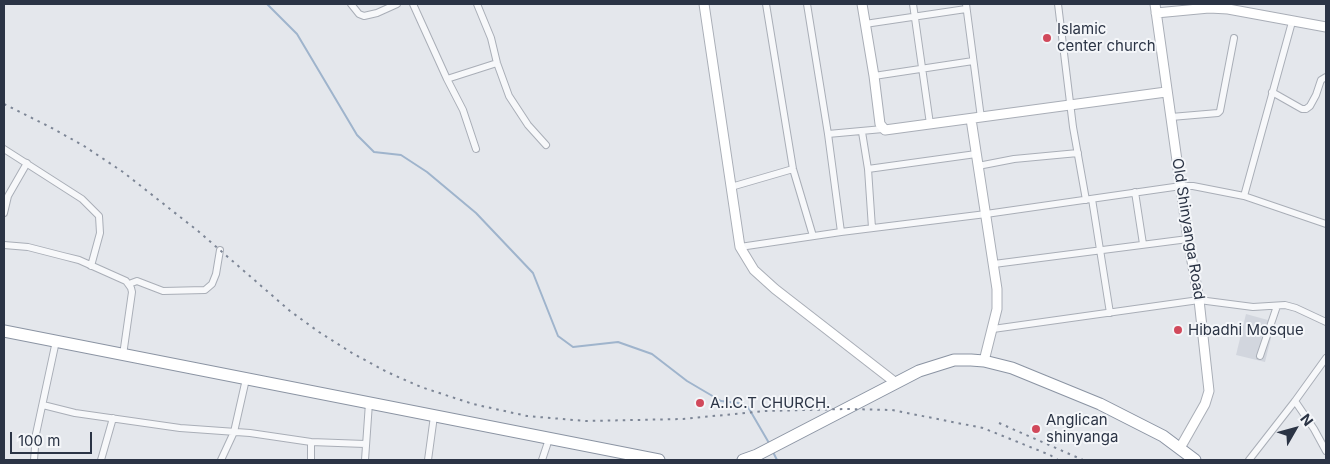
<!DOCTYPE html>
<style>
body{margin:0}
#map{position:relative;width:1330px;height:464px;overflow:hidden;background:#e4e7ec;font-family:Inter,sans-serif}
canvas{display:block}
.frame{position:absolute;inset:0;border:5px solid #2b3445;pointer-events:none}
.north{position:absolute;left:1270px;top:404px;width:50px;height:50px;-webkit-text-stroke:4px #f4f6f9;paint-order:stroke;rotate:52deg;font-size:14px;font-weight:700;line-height:20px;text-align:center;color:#2b3445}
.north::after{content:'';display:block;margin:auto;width:18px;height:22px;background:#2b3445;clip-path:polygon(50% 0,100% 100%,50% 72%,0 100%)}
.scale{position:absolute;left:10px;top:432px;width:82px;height:22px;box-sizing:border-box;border:2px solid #2b3445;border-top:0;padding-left:6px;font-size:15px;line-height:18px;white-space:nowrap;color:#2b3445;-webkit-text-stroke:4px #f4f6f9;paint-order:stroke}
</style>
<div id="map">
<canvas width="1330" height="464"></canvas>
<div class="frame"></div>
<div class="north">N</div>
<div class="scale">100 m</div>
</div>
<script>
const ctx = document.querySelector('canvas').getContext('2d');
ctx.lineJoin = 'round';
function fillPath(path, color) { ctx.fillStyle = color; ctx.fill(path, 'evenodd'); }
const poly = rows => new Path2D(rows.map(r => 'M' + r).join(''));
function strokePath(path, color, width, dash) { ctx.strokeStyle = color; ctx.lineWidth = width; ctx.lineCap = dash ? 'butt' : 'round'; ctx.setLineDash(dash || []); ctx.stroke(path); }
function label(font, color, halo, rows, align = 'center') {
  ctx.font = font + ' Inter,sans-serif'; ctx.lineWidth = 4; ctx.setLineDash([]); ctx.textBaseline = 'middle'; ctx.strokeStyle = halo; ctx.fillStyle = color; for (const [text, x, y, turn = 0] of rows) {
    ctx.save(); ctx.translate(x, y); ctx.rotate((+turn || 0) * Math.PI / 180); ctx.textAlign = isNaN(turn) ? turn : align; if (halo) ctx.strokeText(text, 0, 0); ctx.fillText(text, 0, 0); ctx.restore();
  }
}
const built = poly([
 [1246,314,1275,322,1265,362,1236,355]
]);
const stream = poly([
 [267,4,297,34,357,135,374,152,401,155,427,172,476,213,533,273,558,336,573,347,618,342,652,354,687,381,721,401,738,403,748,407,769,443],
 [773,452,777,460]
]);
const street = poly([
 [351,4,359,14,364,16,377,13,397,4],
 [413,4,447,79,463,110,476,149],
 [477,4,491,38,497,63,509,96,528,125,546,145],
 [766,4,793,169,813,236],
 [807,4,828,134,841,232],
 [913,4,930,124],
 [966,4,981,118],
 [1058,4,1073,127,1086,200],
 [865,24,966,9],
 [874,76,973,61],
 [447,79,497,63],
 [1272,92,1302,109,1306,109,1310,106,1316,95,1321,80,1326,77],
 [1171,117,1218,113,1220,111,1234,38],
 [862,132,868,169,872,228],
 [828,134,883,129],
 [4,149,82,199,99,216,100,233,91,266],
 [978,166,1014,159,1078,153],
 [868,169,976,154],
 [731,187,793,169],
 [1135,192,1143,244],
 [1244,196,1292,22],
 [1092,199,1110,313],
 [4,213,8,196,27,163],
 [4,245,28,247,63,256,79,260,126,281,131,288,132,292,123,355],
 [740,247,841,232,986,214,1181,186,1193,186,1244,196,1326,224],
 [994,264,1188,239],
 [129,284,137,281,163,291,205,290,212,284,216,274,220,250],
 [993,329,1199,300,1253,307,1285,305,1296,308,1326,322],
 [1260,356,1277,306],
 [1295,401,1314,429,1326,451],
 [43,405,75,413,180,428,250,433,311,442,365,444],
 [34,460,36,434,56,341],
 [101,460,113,418],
 [221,460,234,432,246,379],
 [311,460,311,442],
 [365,460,369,403],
 [428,460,434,416],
 [542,460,549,439],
 [1249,460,1295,401,1326,358]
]);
const secondary = poly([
 [704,4,740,247,754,270,775,289,896,383],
 [862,4,874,76,880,124,885,130,1166,92],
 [1155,4,1188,239,1199,300,1209,391,1205,404,1180,448],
 [1156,13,1209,8,1228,9,1326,27],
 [971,119,997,289,997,309,984,361]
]);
const highway = poly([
 [4,331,659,460],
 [743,460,757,455,919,371,954,360,971,360,984,361,1012,368,1100,404,1163,436,1195,460]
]);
const rail = poly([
 [4,104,50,127,84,146,123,172,198,231,290,311,319,332,352,353,387,372,421,387,473,404,527,416,586,421,683,419,765,411,846,409,892,410,983,428,1050,455,1058,460],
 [999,423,1083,460]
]);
const markers = [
 [1047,38,5,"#d1495b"],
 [1178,330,5,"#d1495b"],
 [700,403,5,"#d1495b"],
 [1036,429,5,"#d1495b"]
];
const poiNames = [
 ["Islamic",1057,29],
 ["center church",1057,46],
 ["Hibadhi Mosque",1188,330],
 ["A.I.C.T CHURCH.",710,403],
 ["Anglican",1046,420],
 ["shinyanga",1046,437]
];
const streetNames = [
 ["Old Shinyanga Road",1188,229,81]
];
fillPath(built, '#d2d6de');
strokePath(stream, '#9fb4cc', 2);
strokePath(street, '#a9aeb7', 8);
strokePath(secondary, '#a9aeb7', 11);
strokePath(highway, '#8b94a3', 13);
strokePath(street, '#f7f8fa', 6);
strokePath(secondary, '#fff', 9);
strokePath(highway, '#fff', 11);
strokePath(rail, '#7d8696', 2, [2.5, 5]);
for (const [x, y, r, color] of markers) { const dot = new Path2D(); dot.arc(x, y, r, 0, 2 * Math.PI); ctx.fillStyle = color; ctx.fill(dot); strokePath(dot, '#f4f6f9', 2); }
label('15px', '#2b3445', '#f4f6f9', poiNames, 'left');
label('15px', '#2b3445', '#f4f6f9', streetNames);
</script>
